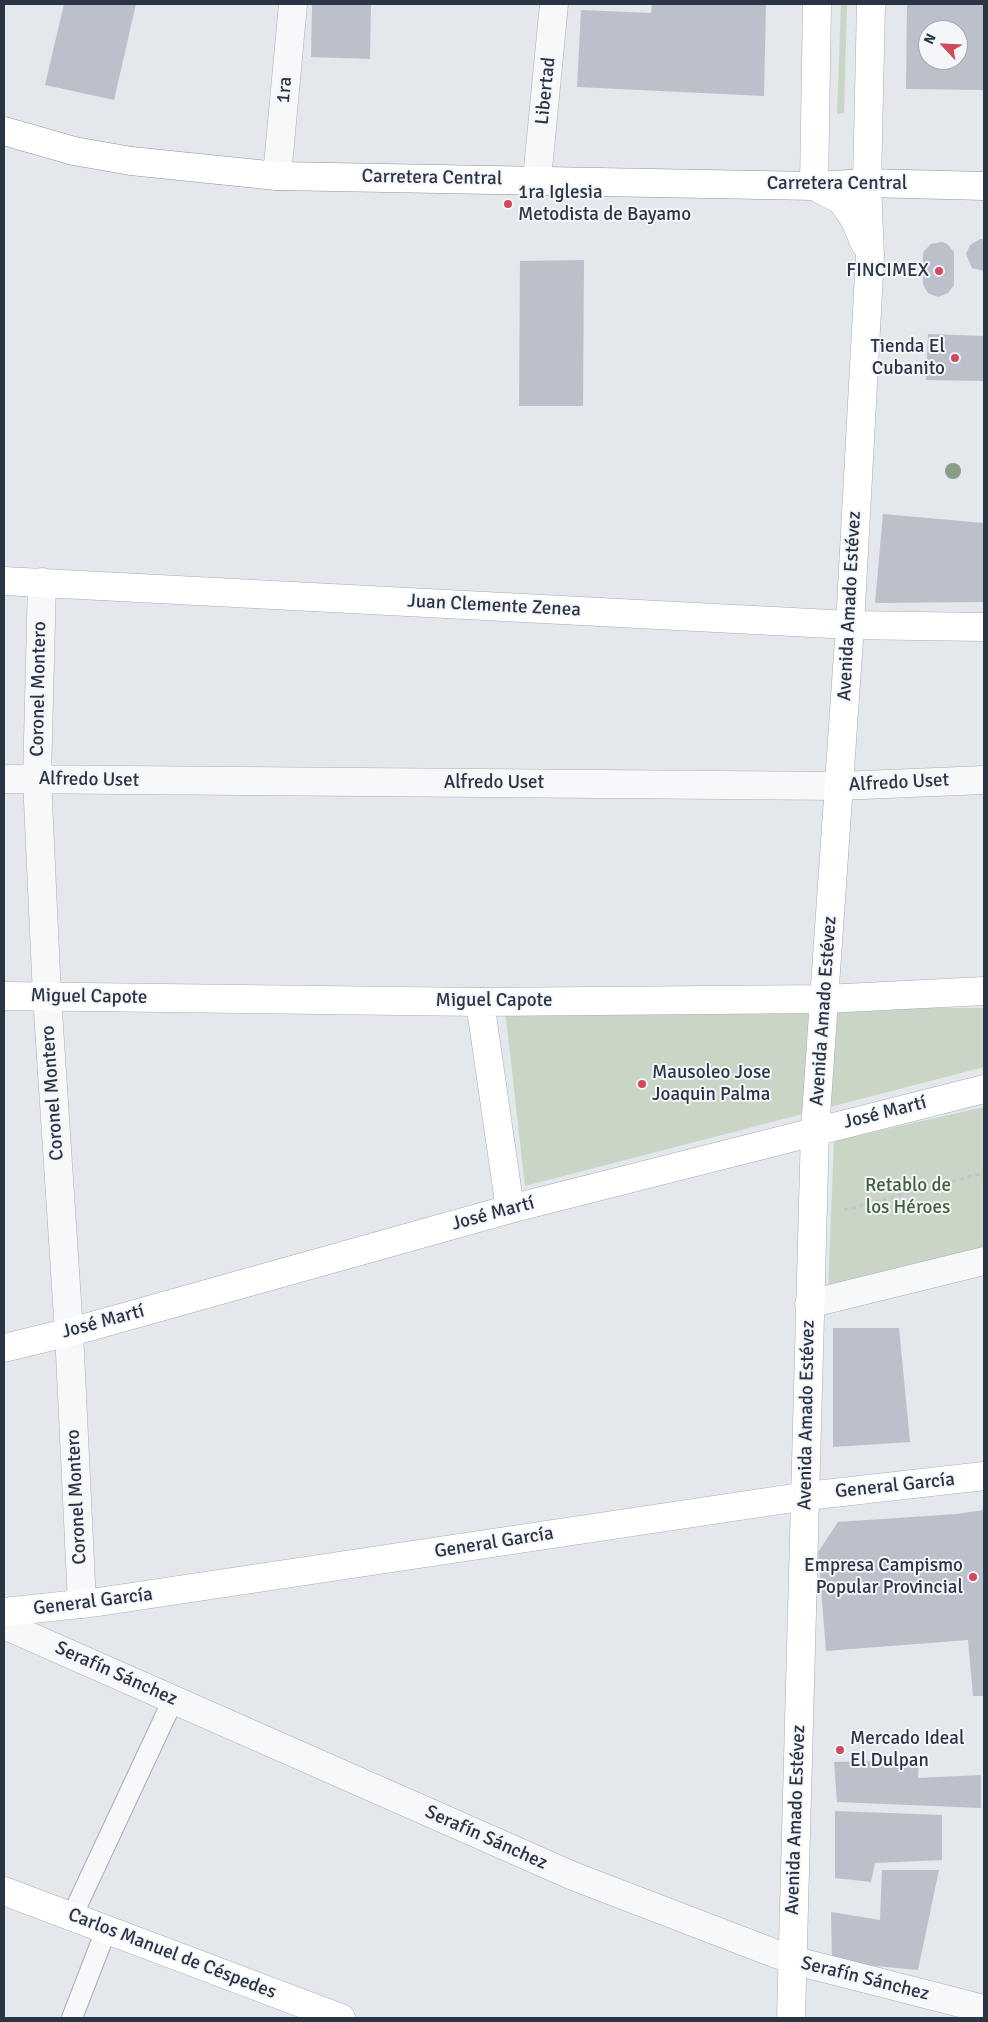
<!DOCTYPE html>
<meta charset="utf-8">
<style>
body{margin:0}
#map{position:relative;width:988px;height:2022px;overflow:hidden;background:#e4e7ec;font-family:Signika,sans-serif}
canvas{display:block}
.frame{position:absolute;inset:0;border:5px solid #2b3445;pointer-events:none}
.north{position:absolute;left:918px;top:20px;width:50px;height:50px;box-sizing:border-box;background:#f4f6f9;border:1px solid #a4a8b1;border-radius:50%;rotate:295deg;font-size:14px;font-weight:700;line-height:20px;text-align:center;color:#2b3445}
.north::after{content:'';display:block;margin:auto;width:18px;height:22px;background:#d1495b;clip-path:polygon(50% 0,100% 100%,50% 72%,0 100%)}
</style>
<div id="map">
<canvas width="988" height="2022"></canvas>
<div class="frame"></div>
<div class="north">N</div>
</div>
<script>
const ctx = document.querySelector('canvas').getContext('2d');
ctx.lineJoin = 'round';
function fillPath(path, color) { ctx.fillStyle = color; ctx.fill(path, 'evenodd'); }
const poly = rows => new Path2D(rows.map(r => 'M' + r).join(''));
function strokePath(path, color, width, dash) { ctx.strokeStyle = color; ctx.lineWidth = width; ctx.lineCap = dash ? 'butt' : 'round'; ctx.setLineDash(dash || []); ctx.stroke(path); }
function label(font, color, halo, rows, align = 'center') {
  ctx.font = font + ' Signika,sans-serif'; ctx.lineWidth = 4; ctx.setLineDash([]); ctx.textBaseline = 'middle'; ctx.strokeStyle = halo; ctx.fillStyle = color; for (const [text, x, y, turn = 0] of rows) {
    ctx.save(); ctx.translate(x, y); ctx.rotate((+turn || 0) * Math.PI / 180); ctx.textAlign = isNaN(turn) ? turn : align; if (halo) ctx.strokeText(text, 0, 0); ctx.fillText(text, 0, 0); ctx.restore();
  }
}
const green = poly([
 [841,4,847,4,844,113,837,114],
 [984,1008,984,1067,525,1186,505,1009],
 [984,1107,984,1252,828,1289,834,1141]
]);
const building = poly([
 [64,4,136,4,114,100,45,85],
 [312,4,371,4,370,59,311,57],
 [652,4,766,4,764,96,577,87,581,10,651,13],
 [907,4,984,4,984,90,906,89],
 [928,30,958,30,958,60,928,60],
 [980,239,984,239,984,271,972,268,966,254,970,245],
 [942,242,947,244,954,252,954,285,948,293,938,297,928,293,923,284,923,256,924,251,931,244],
 [584,260,583,406,519,406,520,261],
 [928,334,984,336,984,381,926,380],
 [883,514,984,523,984,602,875,603],
 [833,1328,899,1328,910,1442,833,1447],
 [984,1510,984,1696,973,1696,968,1640,826,1651,818,1552,838,1522,956,1514],
 [919,1760,918,1778,981,1775,981,1808,837,1802,834,1762],
 [835,1811,942,1815,942,1860,875,1863,871,1882,835,1878],
 [882,1870,939,1870,918,1970,832,1962,831,1912,880,1920]
]);
const path = poly([
 [844,1210,984,1173]
]);
const lane = poly([
 [72,1916,173,1700],
 [72,2018,106,1930]
]);
const street = poly([
 [277,176,293,4],
 [537,179,554,4],
 [42,582,37,779,47,996,69,1332,82,1604],
 [4,779,839,786,984,780],
 [809,1304,984,1261],
 [4,1625,573,1876,792,1960,984,2009]
]);
const secondary = poly([
 [867,183,871,4],
 [814,186,817,4],
 [850,625,984,627],
 [4,996,480,1002],
 [4,1612,98,1602,807,1496,984,1476],
 [4,1891,341,2018]
]);
const primary = poly([
 [814,186,841,200,855,220,865,244],
 [4,581,850,625],
 [510,1209,480,1002,825,999,984,991],
 [4,1348,78,1330,510,1209,984,1089],
 [791,2018,815,1130,850,625,870,255,867,183]
]);
const highway = poly([
 [4,131,74,151,131,161,277,176,814,186,867,183,984,186]
]);
const trees = [
 [953,471]
];
const markers = [
 [508,204,5,"#d1495b"],
 [939,271,5,"#d1495b"],
 [955,358,5,"#d1495b"],
 [642,1084,5,"#d1495b"],
 [973,1577,5,"#d1495b"],
 [840,1750,5,"#d1495b"]
];
const streetNames = [
 ["1ra",285,90,-85],
 ["Libertad",546,91,-84],
 ["Carretera Central",432,178,1],
 ["Carretera Central",837,184],
 ["Juan Clemente Zenea",494,606,3],
 ["Avenida Amado Estévez",850,606,-87],
 ["Coronel Montero",39,689,-89],
 ["Alfredo Uset",89,780,1],
 ["Alfredo Uset",494,783],
 ["Alfredo Uset",899,783,-3],
 ["Miguel Capote",89,997,1],
 ["Miguel Capote",494,1001],
 ["Avenida Amado Estévez",824,1011,-86],
 ["Coronel Montero",53,1093,-94],
 ["José Martí",885,1113,-14],
 ["José Martí",493,1214,-15],
 ["José Martí",103,1322,-15],
 ["Avenida Amado Estévez",807,1415,-89],
 ["General García",895,1486,-6],
 ["Coronel Montero",77,1497,-93],
 ["General García",494,1543,-9],
 ["General García",93,1602,-7],
 ["Serafín Sánchez",116,1674,24],
 ["Avenida Amado Estévez",796,1820,-88],
 ["Serafín Sánchez",486,1838,24],
 ["Carlos Manuel de Céspedes",172,1954,21],
 ["Serafín Sánchez",865,1979,14]
];
const poiNames = [
 ["1ra Iglesia",518,193],
 ["Metodista de Bayamo",518,215],
 ["FINCIMEX",929,271,"right"],
 ["Tienda El",945,347,"right"],
 ["Cubanito",945,369,"right"],
 ["Mausoleo Jose",652,1073],
 ["Joaquin Palma",652,1095],
 ["Empresa Campismo",963,1566,"right"],
 ["Popular Provincial",963,1588,"right"],
 ["Mercado Ideal",850,1739],
 ["El Dulpan",850,1761]
];
const parkNames = [
 ["Retablo de",908,1186],
 ["los Héroes",908,1208]
];
fillPath(green, '#c9d6c5');
fillPath(building, '#bbc0ca');
strokePath(lane, '#a9aeb7', 22);
strokePath(street, '#a9aeb7', 29);
strokePath(secondary, '#a9aeb7', 29);
strokePath(primary, '#a3abb8', 29);
strokePath(highway, '#8b94a3', 29);
strokePath(path, '#c2c5cb', 3, [4, 4]);
strokePath(lane, '#f7f8fa', 20);
strokePath(street, '#f7f8fa', 28);
strokePath(secondary, '#fff', 28);
strokePath(primary, '#fff', 28);
strokePath(highway, '#fff', 28);
ctx.fillStyle = '#899d89';
for (const [x, y] of trees) { ctx.beginPath(); ctx.arc(x, y, 8, 0, 2 * Math.PI); ctx.fill(); }
for (const [x, y, r, color] of markers) { const dot = new Path2D(); dot.arc(x, y, r, 0, 2 * Math.PI); ctx.fillStyle = color; ctx.fill(dot); strokePath(dot, '#f4f6f9', 2); }
label('19px', '#2b3445', '#f4f6f9', streetNames);
label('19px', '#2b3445', '#f4f6f9', poiNames, 'left');
label('19px', '#3f6138', '#f4f6f9', parkNames);
</script>
